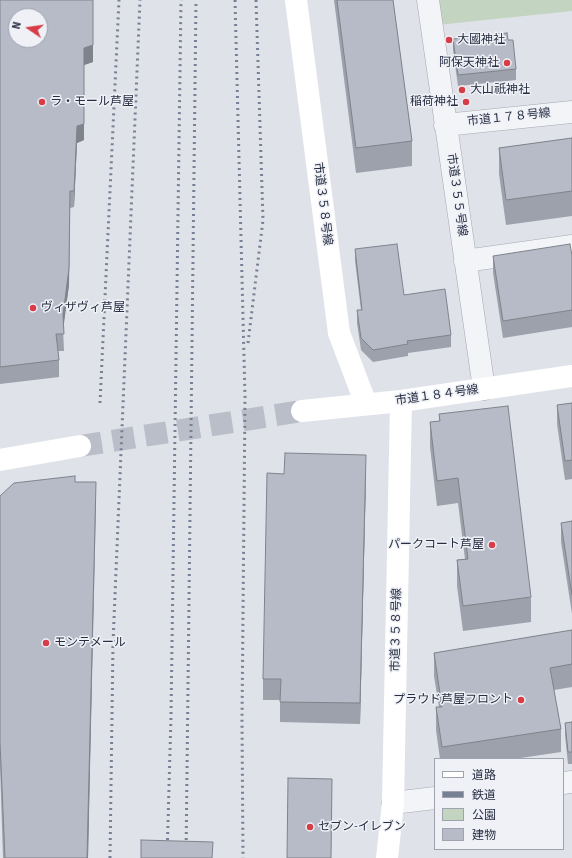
<!DOCTYPE html>
<meta charset="utf-8">
<style>
body{margin:0}
#map{position:relative;width:572px;height:858px;overflow:hidden;background:#dfe2e9;font-family:"Source Sans 3","Noto Sans JP",sans-serif}
canvas{display:block}
.legend{position:absolute;left:434px;top:758px;width:130px;height:92px;box-sizing:border-box;background:#eff1f7;border:1px solid #9fa3af;margin:0;padding:5px 7px;list-style:none;font-size:12px;color:#272e42}
.legend li{display:flex;align-items:center;gap:8px;height:20px}
.legend b{width:20px;border:1px solid #9fa3af}
.north{position:absolute;left:8px;top:8px;width:40px;height:40px;box-sizing:border-box;background:#eff1f7;border:1px solid #9fa3af;border-radius:50%;rotate:283deg;font-size:11px;font-weight:700;line-height:16px;text-align:center;color:#272e42}
.north::after{content:'';display:block;margin:auto;width:14px;height:18px;background:#d63d46;clip-path:polygon(50% 0,100% 100%,50% 72%,0 100%)}
</style>
<div id="map">
<canvas width="572" height="858"></canvas>
<ul class="legend">
<li><b style="height:5px;background:#fff"></b>道路</li>
<li><b style="height:5px;background:#788094"></b>鉄道</li>
<li><b style="height:11px;background:#c3d4c0"></b>公園</li>
<li><b style="height:11px;background:#b6bbc7"></b>建物</li>
</ul>
<div class="north">N</div>
</div>
<script>
const ctx = document.querySelector('canvas').getContext('2d');
ctx.lineJoin = 'round';
function fillPath(path, color) { ctx.fillStyle = color; ctx.fill(path, 'evenodd'); }
const poly = rows => new Path2D(rows.map(r => 'M' + r).join(''));
function strokePath(path, color, width, dash) { ctx.strokeStyle = color; ctx.lineWidth = width; ctx.lineCap = dash ? 'butt' : 'round'; ctx.setLineDash(dash || []); ctx.stroke(path); }
function label(font, color, halo, rows, align = 'center') {
  ctx.font = font + ' "Source Sans 3","Noto Sans JP",sans-serif'; ctx.lineWidth = 3; ctx.setLineDash([]); ctx.textBaseline = 'middle'; ctx.strokeStyle = halo; ctx.fillStyle = color; for (const [text, x, y, turn = 0] of rows) {
    ctx.save(); ctx.translate(x, y); ctx.rotate((+turn || 0) * Math.PI / 180); ctx.textAlign = isNaN(turn) ? turn : align; if (halo) ctx.strokeText(text, 0, 0); ctx.fillText(text, 0, 0); ctx.restore();
  }
}
const green = poly([
 [435,0,572,0,572,11,437,25]
]);
const secondaryTunnel = poly([
 [80,446,302,411]
]);
const street = poly([
 [428,0,484,389],
 [445,125,572,112],
 [465,261,572,246],
 [563,783,572,782],
 [393,803,435,798]
]);
const secondary = poly([
 [296,0,339,333,366,404],
 [302,411,401,401,572,376],
 [0,460,80,446],
 [387,858,393,803,401,401]
]);
const rail = poly([
 [235,0,245,397,242,720,243,858],
 [248,343,263,220,256,0],
 [100,403,119,0],
 [110,858,113,643,140,0],
 [167,858,171,716,181,0],
 [186,858,196,0]
]);
const wall = poly([
 [0,0,93,62,84,65,84,140,77,143,74,207,70,208,69,285,63,327,64,351,58,351,59,360,59,377,0,384],
 [334,0,393,0,412,141,412,166,356,173],
 [453,39,508,40,516,69,516,80,458,86,453,50],
 [572,138,572,216,506,225,499,174,499,148],
 [355,249,404,295,451,335,451,347,408,353,408,356,373,362,361,350,357,323,357,310,361,310,355,261],
 [493,256,572,256,572,327,503,338,493,273],
 [572,403,572,479,565,480,557,424,557,405],
 [439,414,531,597,531,622,463,631,457,586,457,560,465,559,458,503,437,506,430,447,430,422,439,421],
 [366,475,360,724,280,722,280,700,263,700,263,679],
 [75,482,96,505,88,858,3,858,0,765,0,496],
 [572,521,572,614,561,542,561,523],
 [572,630,572,687,554,690,561,729,561,752,514,759,440,759,436,730,436,707,439,707,434,676,434,653],
 [572,722,572,764,568,764,565,735,565,723]
]);
const shadedWall = poly([
 [93,0,93,62,84,65,84,48],
 [84,124,84,140,77,143,74,207,74,191,77,126],
 [70,191,69,285,63,331,63,315],
 [366,455,366,475,360,724,360,703],
 [96,482,88,858,87,858]
]);
const building = poly([
 [0,0,93,0,93,45,84,48,84,124,77,126,74,191,70,191,69,268,63,315,64,334,56,334,59,360,0,367,0,0],
 [16,16,40,16,40,40,16,40,16,16],
 [337,0,393,0,412,141,356,148,337,0],
 [507,33,508,40,513,40,516,69,458,75,453,39,507,33],
 [572,138,572,191,506,200,499,148,572,138],
 [397,244,404,295,445,289,451,335,407,341,408,344,373,350,361,338,357,310,362,310,355,249,397,244],
 [570,244,572,256,572,310,503,321,493,256,570,244],
 [572,403,572,460,565,461,557,405,572,403],
 [508,406,531,597,463,606,457,560,468,559,458,478,437,481,430,422,440,421,439,414,508,406],
 [285,453,366,455,360,703,280,702,281,679,263,679,267,473,284,474,285,453],
 [75,476,75,482,96,482,87,858,5,858,0,742,0,496,14,483,75,476],
 [572,521,572,595,561,523,572,521],
 [572,630,572,664,550,668,561,729,442,747,436,707,442,707,434,653,572,630],
 [572,722,572,752,568,752,565,723,572,722],
 [288,778,332,779,331,858,287,858,288,778],
 [141,840,213,842,212,858,141,858,141,840]
]);
const markers = [
 [449,40,4,"#d63d46"],
 [507,63,4,"#d63d46"],
 [462,90,4,"#d63d46"],
 [42,102,4,"#d63d46"],
 [466,102,4,"#d63d46"],
 [33,308,4,"#d63d46"],
 [492,545,4,"#d63d46"],
 [46,643,4,"#d63d46"],
 [521,700,4,"#d63d46"],
 [310,827,4,"#d63d46"]
];
const poiNames = [
 ["大國神社",457,40],
 ["阿保天神社",499,63,"right"],
 ["大山祇神社",470,90],
 ["ラ・モール芦屋",50,102],
 ["稲荷神社",458,102,"right"],
 ["ヴィザヴィ芦屋",41,308],
 ["パークコート芦屋",484,545,"right"],
 ["モンテメール",54,643],
 ["プラウド芦屋フロント",513,700,"right"],
 ["セブン-イレブン",318,827]
];
const streetNames = [
 ["市道１７８号線",509,118,-6],
 ["市道３５５号線",456,195,82],
 ["市道３５８号線",322,204,83],
 ["市道１８４号線",437,396,-8],
 ["市道３５８号線",397,630,-89]
];
fillPath(green, '#c3d4c0');
strokePath(secondaryTunnel, '#babec8', 22, [22, 11]);
strokePath(street, '#a4a8b4', 23);
strokePath(street, '#f2f4f7', 22);
strokePath(secondary, '#fff', 22);
strokePath(rail, '#788094', 3, [2, 4]);
fillPath(wall, '#9da1ab');
fillPath(shadedWall, '#7f838b');
fillPath(building, '#b6bbc7');
strokePath(building, '#7f838b', 1);
for (const [x, y, r, color] of markers) { const dot = new Path2D(); dot.arc(x, y, r, 0, 2 * Math.PI); ctx.fillStyle = color; ctx.fill(dot); strokePath(dot, '#eff1f7', 1.5); }
label('12px', '#272e42', '#eff1f7', poiNames, 'left');
label('12px', '#272e42', '#eff1f7', streetNames);
</script>
